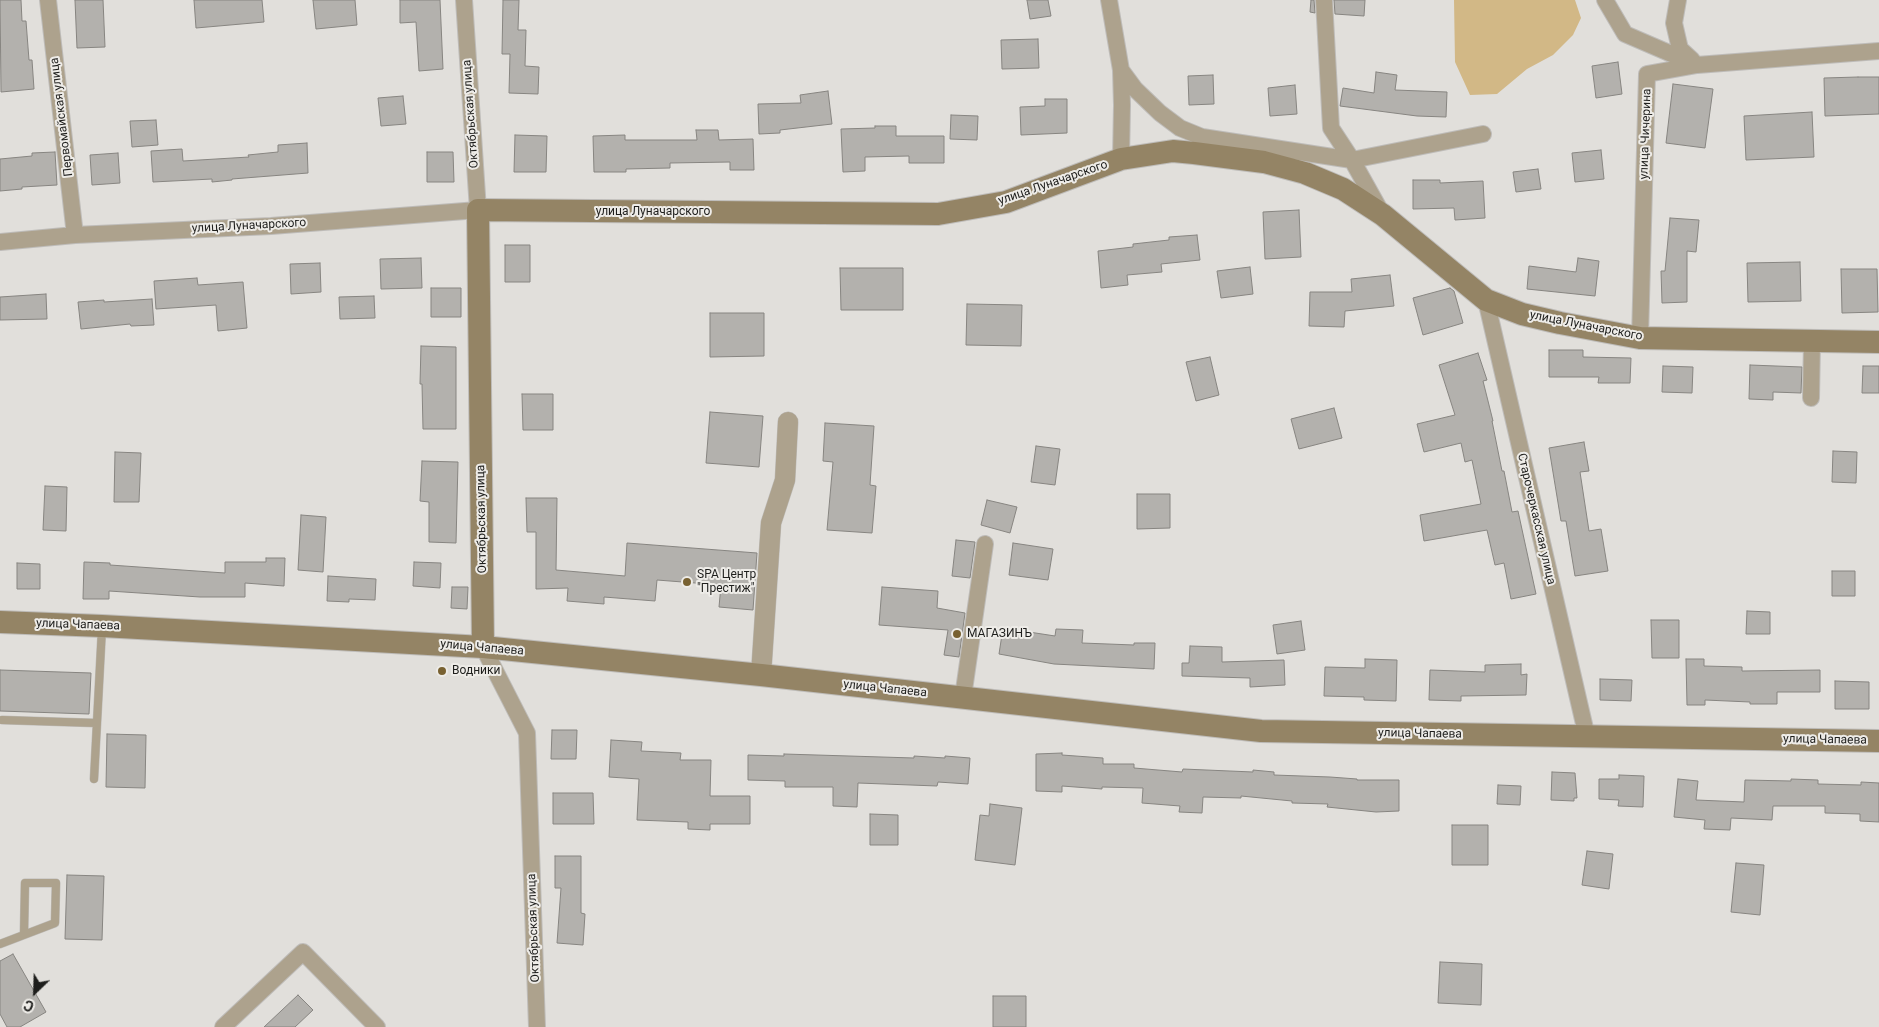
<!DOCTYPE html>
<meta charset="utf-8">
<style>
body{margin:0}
#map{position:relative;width:1879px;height:1027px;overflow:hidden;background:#e1dfdb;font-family:Roboto,sans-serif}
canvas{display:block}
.north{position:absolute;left:10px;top:967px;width:50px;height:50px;-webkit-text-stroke:4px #eeece8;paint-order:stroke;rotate:204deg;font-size:14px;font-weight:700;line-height:20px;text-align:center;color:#1e1e1c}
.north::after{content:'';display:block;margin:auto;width:18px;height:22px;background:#1e1e1c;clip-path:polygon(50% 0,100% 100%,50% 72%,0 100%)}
</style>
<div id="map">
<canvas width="1879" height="1027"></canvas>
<div class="north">С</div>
</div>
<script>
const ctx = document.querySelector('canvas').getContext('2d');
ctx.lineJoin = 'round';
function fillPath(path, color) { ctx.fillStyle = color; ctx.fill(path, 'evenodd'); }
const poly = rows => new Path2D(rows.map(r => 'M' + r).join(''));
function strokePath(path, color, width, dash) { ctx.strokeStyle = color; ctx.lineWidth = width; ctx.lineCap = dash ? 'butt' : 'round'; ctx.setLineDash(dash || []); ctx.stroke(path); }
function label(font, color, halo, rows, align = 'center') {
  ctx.font = font + ' Roboto,sans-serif'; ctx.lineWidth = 4; ctx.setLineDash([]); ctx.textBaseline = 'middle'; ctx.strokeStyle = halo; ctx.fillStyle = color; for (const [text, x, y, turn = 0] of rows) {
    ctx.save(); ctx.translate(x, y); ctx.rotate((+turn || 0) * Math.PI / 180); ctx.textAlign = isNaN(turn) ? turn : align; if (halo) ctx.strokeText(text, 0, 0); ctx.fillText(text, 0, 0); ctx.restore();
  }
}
const green = poly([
 [1454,0,1575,0,1581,18,1573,35,1553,55,1527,69,1497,94,1470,95,1455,62]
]);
const building = poly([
 [0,0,21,0,22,21,26,21,29,60,32,60,34,89,1,92,0,0],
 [75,0,103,0,105,47,77,48,75,0],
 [194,0,262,0,264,22,196,28,194,0],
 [313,0,355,0,357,25,316,29,313,0],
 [400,0,440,0,443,69,419,71,416,22,400,23,400,0],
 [503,0,519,0,518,30,526,30,525,66,539,67,538,94,509,93,510,54,502,54,503,0],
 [1027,0,1048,0,1051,16,1030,19,1027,0],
 [1311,0,1314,0,1315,13,1310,12,1311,0],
 [1334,0,1365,0,1364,16,1335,14,1334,0],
 [1038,39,1039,68,1002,69,1001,40,1038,39],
 [1618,62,1622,94,1596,98,1592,66,1618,62],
 [1376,72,1397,75,1395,90,1447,92,1446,117,1417,116,1340,106,1343,88,1374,93,1376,72],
 [1213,75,1214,104,1189,105,1188,76,1213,75],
 [1858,77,1879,77,1879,114,1825,116,1824,78,1858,77],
 [1673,84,1713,89,1705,148,1666,143,1673,84],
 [1295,85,1297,114,1270,116,1268,88,1295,85],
 [828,91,832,124,780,130,780,133,759,134,758,104,801,103,800,95,828,91],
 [403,96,406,124,381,126,378,98,403,96],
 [1045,99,1067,99,1067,133,1021,135,1020,107,1045,106,1045,99],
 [1812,112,1814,157,1746,160,1744,116,1812,112],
 [951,115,978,116,977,140,950,139,951,115],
 [156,120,158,145,132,147,130,121,156,120],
 [875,126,896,126,896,136,944,136,944,163,909,163,909,156,865,157,865,171,843,172,841,129,875,128,875,126],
 [696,130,718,130,719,140,753,139,754,170,730,170,730,162,670,163,670,168,626,169,626,172,594,172,593,136,625,135,625,140,697,140,696,130],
 [515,135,547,136,546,172,514,172,515,135],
 [307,143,308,173,232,179,232,180,212,182,212,179,153,182,151,151,182,149,183,161,249,157,248,155,278,152,278,145,307,143],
 [1601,150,1604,179,1575,182,1572,153,1601,150],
 [55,152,57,185,22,187,22,189,0,191,0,159,32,156,32,153,55,152],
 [427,152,453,152,454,182,427,182,427,152],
 [118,153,120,183,92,185,90,155,118,153],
 [1538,169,1541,189,1516,192,1513,172,1538,169],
 [1413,180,1440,180,1440,183,1483,181,1485,218,1455,220,1454,208,1413,209,1413,180],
 [1299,210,1301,257,1265,259,1263,212,1299,210],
 [1670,218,1699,220,1696,252,1687,251,1687,302,1662,303,1661,271,1665,271,1670,218],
 [1197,235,1200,260,1161,264,1162,272,1127,275,1128,285,1101,288,1098,251,1133,247,1133,244,1169,240,1169,237,1197,235],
 [505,245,530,245,530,282,505,282,505,245],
 [421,258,422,288,381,289,380,259,421,258],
 [1578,258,1599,261,1595,296,1527,289,1529,266,1576,272,1578,258],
 [1800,262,1801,301,1748,302,1747,263,1800,262],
 [320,263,321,292,291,294,290,264,320,263],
 [1250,267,1253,294,1221,298,1217,271,1250,267],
 [840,268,903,268,903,310,841,310,840,268],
 [1841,269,1877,269,1878,312,1842,313,1841,269],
 [1390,275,1394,306,1345,311,1344,327,1309,326,1310,292,1352,292,1351,279,1390,275],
 [197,278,198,285,243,282,247,328,218,331,216,305,156,309,154,281,197,278],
 [431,288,461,288,461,317,431,317,431,288],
 [1450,288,1454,291,1463,323,1423,335,1413,298,1450,288],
 [46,294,47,319,0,320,0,297,46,294],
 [374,296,375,318,340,319,339,297,374,296],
 [152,299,154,325,131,326,130,324,81,329,78,302,104,300,104,302,152,299],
 [967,304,1022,305,1021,346,966,345,967,304],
 [710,313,764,313,764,356,710,357,710,313],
 [421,346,456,347,456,429,423,429,422,384,420,384,421,346],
 [1549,350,1583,350,1583,357,1631,358,1630,383,1598,383,1599,377,1549,377,1549,350],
 [1478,353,1487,380,1483,381,1493,421,1492,421,1502,471,1504,471,1512,512,1518,511,1536,594,1511,599,1504,563,1495,565,1487,530,1424,541,1420,515,1481,504,1472,460,1465,462,1461,443,1424,452,1417,424,1455,415,1439,365,1478,353],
 [1210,357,1219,395,1196,401,1186,362,1210,357],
 [1750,365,1802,367,1801,393,1773,392,1773,400,1749,399,1750,365],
 [1663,366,1693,367,1692,393,1662,392,1663,366],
 [1863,366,1879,366,1879,393,1862,393,1863,366],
 [522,394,553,394,553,430,523,430,522,394],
 [1334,408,1342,438,1299,449,1291,419,1334,408],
 [710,412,763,416,759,467,706,463,710,412],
 [825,423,874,426,870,485,876,486,872,533,827,530,833,462,823,461,825,423],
 [1584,442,1589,471,1580,472,1589,531,1601,529,1608,571,1575,576,1566,521,1561,521,1549,448,1584,442],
 [1036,446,1060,449,1055,485,1031,482,1036,446],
 [1833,451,1857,452,1856,483,1832,482,1833,451],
 [115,452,141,453,139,502,114,502,115,452],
 [422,461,458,462,456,543,429,542,429,502,420,501,422,461],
 [45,486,67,487,66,531,43,530,45,486],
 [1137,494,1170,494,1170,528,1137,529,1137,494],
 [526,498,557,498,556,570,625,576,627,543,757,553,753,610,719,607,721,585,657,580,655,601,604,597,604,604,567,601,568,588,536,589,536,532,527,532,526,498],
 [987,500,1017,507,1010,533,981,525,987,500],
 [301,515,326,517,323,572,298,570,301,515],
 [956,540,975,542,970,578,952,576,956,540],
 [1013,543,1053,549,1048,580,1009,575,1013,543],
 [266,558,285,558,284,586,245,583,245,597,200,597,109,591,109,599,83,599,84,562,110,563,110,565,225,573,225,562,266,562,266,558],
 [414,562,441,563,440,588,413,586,414,562],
 [17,563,40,564,40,589,17,589,17,563],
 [1832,571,1855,571,1855,596,1832,596,1832,571],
 [328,576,376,579,375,600,349,599,349,602,327,601,328,576],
 [452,587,468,587,467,609,451,608,452,587],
 [882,587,938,591,937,608,965,613,959,657,944,655,948,630,879,625,882,587],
 [1747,611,1770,612,1770,634,1746,634,1747,611],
 [1651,620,1679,620,1679,658,1652,658,1651,620],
 [1301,621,1305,650,1277,654,1273,625,1301,621],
 [1003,628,1055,636,1056,629,1083,630,1082,643,1134,645,1134,643,1155,643,1154,669,1054,664,999,654,1003,628],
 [1190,646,1222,647,1222,662,1284,660,1285,685,1250,687,1250,678,1182,676,1182,663,1189,663,1190,646],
 [1365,659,1397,660,1396,701,1364,700,1364,697,1324,696,1325,667,1365,668,1365,659],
 [1686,659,1704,659,1704,666,1742,667,1742,671,1820,670,1820,692,1777,692,1777,704,1750,704,1750,702,1705,700,1705,705,1687,705,1686,659],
 [1521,664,1521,675,1527,674,1526,695,1461,696,1461,701,1429,700,1430,670,1485,672,1485,665,1521,664],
 [0,670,91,673,89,714,0,711,0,670],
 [1600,679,1632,680,1631,701,1600,700,1600,679],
 [1835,681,1869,682,1869,709,1835,709,1835,681],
 [552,730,577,730,576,759,551,759,552,730],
 [107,734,146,735,145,788,106,787,107,734],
 [611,740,642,742,641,751,681,753,680,760,711,760,710,796,750,796,750,824,710,824,710,830,688,829,688,822,637,820,639,779,609,777,611,740],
 [1062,753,1062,755,1103,758,1103,764,1134,764,1134,768,1182,772,1183,769,1253,772,1253,770,1274,772,1274,775,1330,777,1357,779,1357,780,1399,780,1399,811,1376,812,1327,807,1328,804,1292,803,1292,801,1241,796,1241,798,1203,797,1202,813,1179,812,1180,806,1142,803,1143,788,1102,787,1102,789,1062,786,1062,792,1036,791,1036,754,1062,753],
 [784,754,914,758,914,756,945,758,945,756,970,758,968,784,938,782,937,786,858,783,857,807,833,806,833,787,785,787,785,781,748,780,748,755,784,756,784,754],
 [1552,772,1575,773,1577,798,1574,798,1574,801,1551,800,1552,772],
 [1619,775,1644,776,1643,807,1618,806,1619,800,1599,799,1599,779,1619,779,1619,775],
 [1678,779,1698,781,1696,800,1744,802,1745,780,1791,781,1791,779,1818,780,1818,784,1861,785,1861,782,1879,783,1879,822,1860,821,1860,814,1825,813,1825,806,1773,806,1772,820,1731,818,1730,830,1704,829,1705,820,1674,817,1678,779],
 [1498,785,1521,786,1520,805,1497,804,1498,785],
 [553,793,593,793,594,824,553,824,553,793],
 [990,804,1022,808,1015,865,975,860,980,815,989,816,990,804],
 [870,814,898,815,898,845,870,845,870,814],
 [1452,825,1488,825,1488,865,1452,865,1452,825],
 [1587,851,1613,854,1609,889,1582,885,1587,851],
 [555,856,581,856,581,913,585,914,583,945,557,943,561,888,555,888,555,856],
 [1736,863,1764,865,1760,915,1731,912,1736,863],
 [67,875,104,876,102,940,65,939,67,875],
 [13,954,46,1012,20,1027,7,1027,0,1014,0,961,13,954],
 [1440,962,1482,964,1481,1005,1438,1003,1440,962],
 [298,995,313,1010,295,1027,264,1027,298,995],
 [993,996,1026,996,1026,1027,993,1027,993,996]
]);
const service = poly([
 [2,720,96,723],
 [94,779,102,628],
 [0,944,55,923,56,883,25,883,24,934]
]);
const minor = poly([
 [48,0,75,235],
 [1109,0,1121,70,1122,105,1121,159],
 [1324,0,1331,128,1352,160,1381,212],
 [1605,0,1625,34,1697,65],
 [1678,0,1674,23,1680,49,1692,60],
 [1121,70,1135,89,1160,113,1180,128,1202,137,1352,160,1483,134],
 [0,242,75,235,271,226,478,210,464,0],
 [1486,300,1587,737],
 [1640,338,1647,74,1697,65,1879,51],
 [1811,398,1812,341],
 [483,647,527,733,537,1027],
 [963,697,985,544],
 [223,1027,303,952,377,1027]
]);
const tertiary = poly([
 [761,675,771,523,785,480,788,422]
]);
const secondary = poly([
 [0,622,102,626,483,647,761,675,1261,731,1879,741],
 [483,647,478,210,938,214,1006,202,1121,159,1173,151,1194,153,1264,162,1305,173,1343,189,1383,215,1486,300,1522,314,1560,323,1640,338,1879,342]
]);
const markers = [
 [687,582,5,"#786131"],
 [957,634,5,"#786131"],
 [442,671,5,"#786131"]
];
const streetNames = [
 ["Октябрьская улица",471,114,-94],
 ["Первомайская улица",62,117,-97],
 ["улица Чичерина",1646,134,-88],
 ["улица Луначарского",1053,183,-19],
 ["улица Луначарского",653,212],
 ["улица Луначарского",249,226,-3],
 ["улица Луначарского",1586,326,11],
 ["Октябрьская улица",482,519,-91],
 ["Старочеркасская улица",1536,519,77],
 ["улица Чапаева",78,625,2],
 ["улица Чапаева",482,648,5],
 ["улица Чапаева",885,689,6],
 ["улица Чапаева",1420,734,1],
 ["улица Чапаева",1825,740,1],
 ["Октябрьская улица",534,928,-92]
];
const poiNames = [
 ["SPA Центр",697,575],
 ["\"Престиж\"",697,589],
 ["МАГАЗИНЪ",967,634],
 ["Водники",452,671]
];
fillPath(green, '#d2b886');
fillPath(building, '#b3b1ad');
strokePath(building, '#878581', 1);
strokePath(service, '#bebcb9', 9);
strokePath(minor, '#bebcb9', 18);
strokePath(tertiary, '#bebcb9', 21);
strokePath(secondary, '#bebcb9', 24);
strokePath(service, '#ada28d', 8);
strokePath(minor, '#ada28d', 16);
strokePath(tertiary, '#ada28d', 20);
strokePath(secondary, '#948465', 22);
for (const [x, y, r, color] of markers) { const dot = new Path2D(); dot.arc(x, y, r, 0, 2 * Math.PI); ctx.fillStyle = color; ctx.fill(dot); strokePath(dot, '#eeece8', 2); }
label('12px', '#1e1e1c', '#eeece8', streetNames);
label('12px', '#1e1e1c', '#eeece8', poiNames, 'left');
</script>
